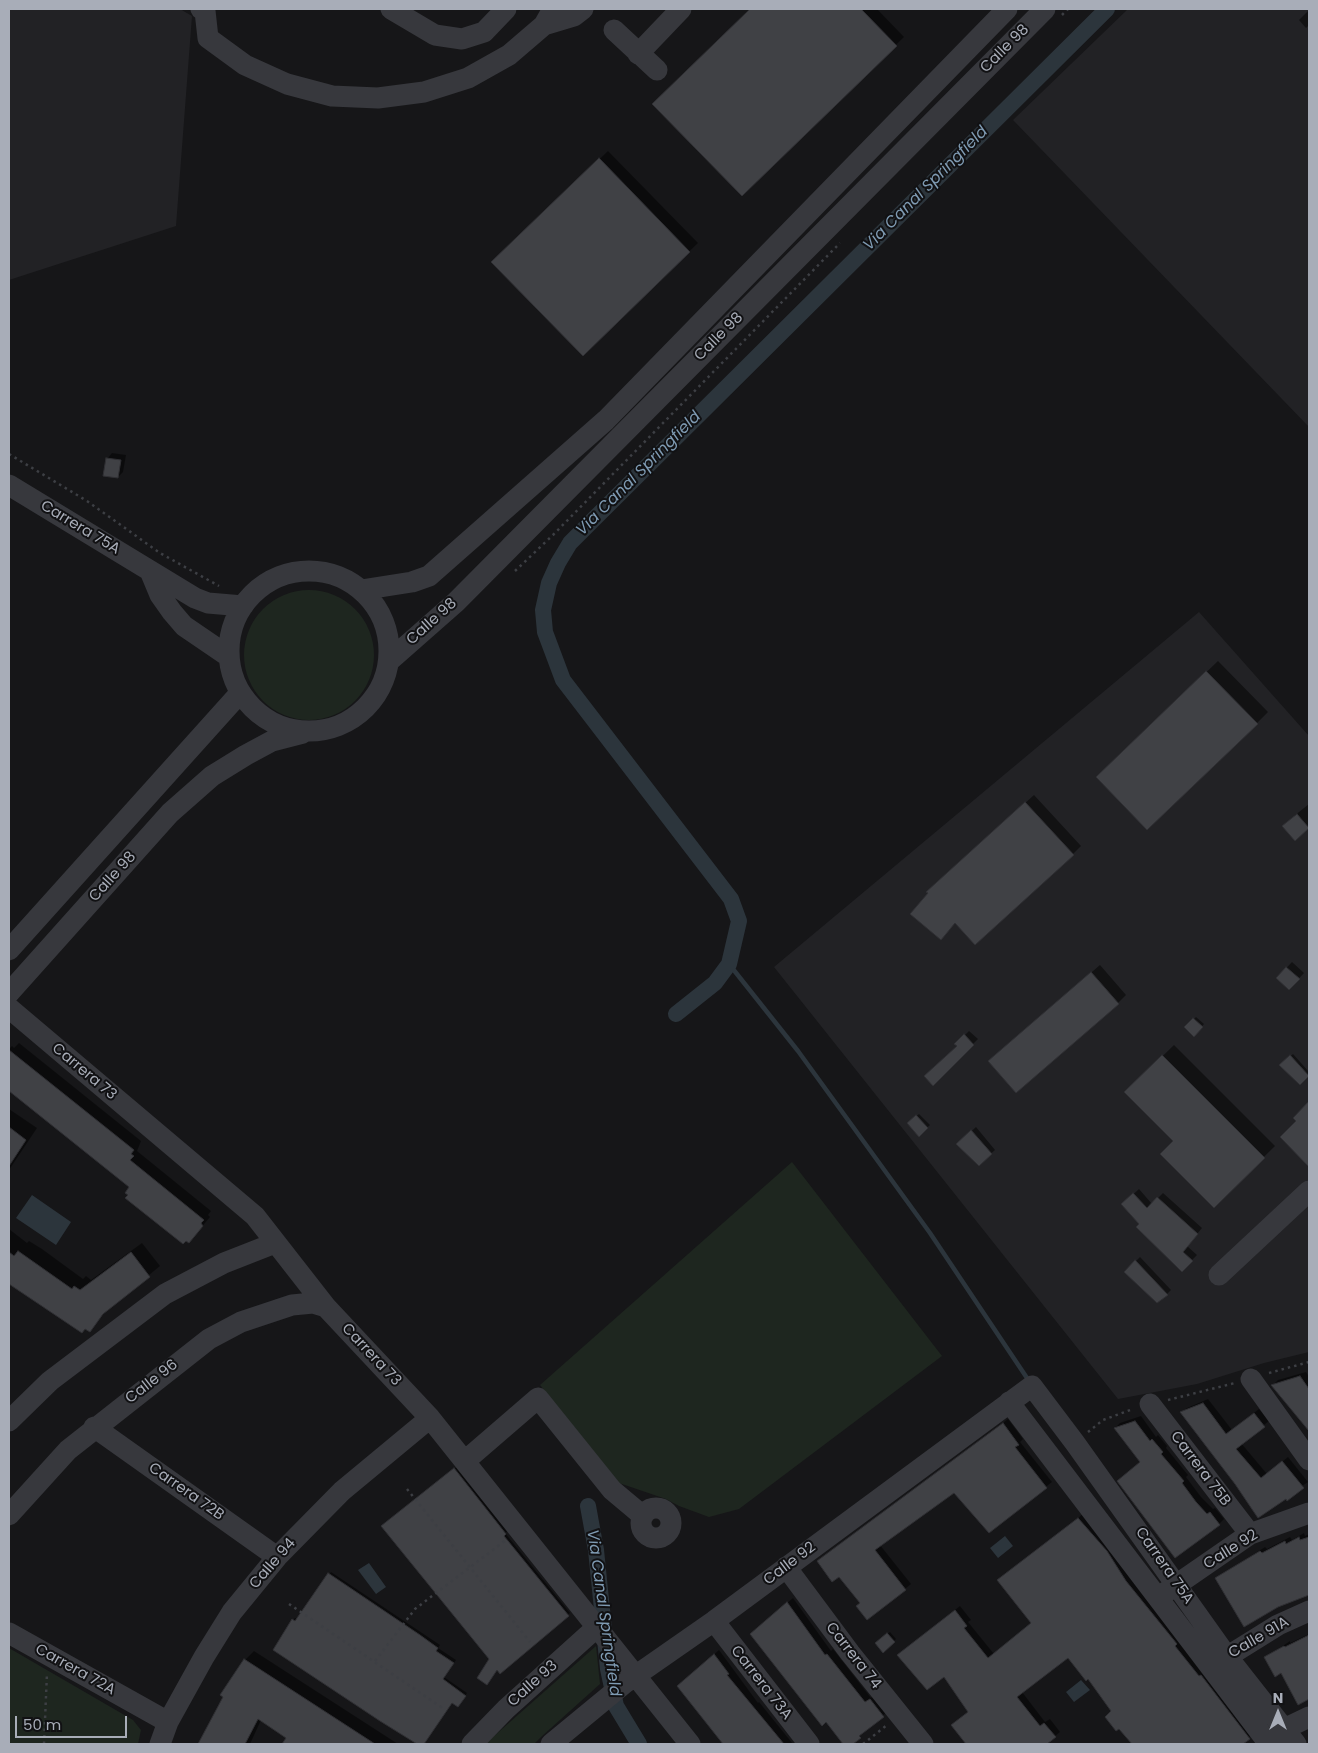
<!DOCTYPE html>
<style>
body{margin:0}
#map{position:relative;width:1318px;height:1753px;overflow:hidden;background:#161618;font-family:Poppins,sans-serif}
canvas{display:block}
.frame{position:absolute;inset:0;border:10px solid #a8adb8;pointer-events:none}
.north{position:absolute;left:1253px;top:1688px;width:50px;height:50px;-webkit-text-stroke:4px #111113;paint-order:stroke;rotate:0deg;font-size:14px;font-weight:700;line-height:20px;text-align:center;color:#a8adb8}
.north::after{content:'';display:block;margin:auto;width:18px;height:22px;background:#a8adb8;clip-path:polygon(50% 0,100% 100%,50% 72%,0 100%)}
.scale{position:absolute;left:15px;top:1716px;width:112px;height:22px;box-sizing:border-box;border:2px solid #a8adb8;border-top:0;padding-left:6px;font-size:15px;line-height:18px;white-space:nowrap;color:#a8adb8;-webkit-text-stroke:4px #111113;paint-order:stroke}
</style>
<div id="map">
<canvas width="1318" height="1753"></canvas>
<div class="frame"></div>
<div class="north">N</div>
<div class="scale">50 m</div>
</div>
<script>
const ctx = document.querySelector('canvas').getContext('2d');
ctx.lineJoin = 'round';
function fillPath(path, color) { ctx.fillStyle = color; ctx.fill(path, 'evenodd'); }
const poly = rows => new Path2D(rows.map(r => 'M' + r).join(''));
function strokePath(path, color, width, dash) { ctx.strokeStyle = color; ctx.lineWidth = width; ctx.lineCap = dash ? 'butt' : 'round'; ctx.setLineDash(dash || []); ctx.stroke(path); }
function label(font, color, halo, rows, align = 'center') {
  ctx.font = font + ' Poppins,sans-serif'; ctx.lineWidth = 4; ctx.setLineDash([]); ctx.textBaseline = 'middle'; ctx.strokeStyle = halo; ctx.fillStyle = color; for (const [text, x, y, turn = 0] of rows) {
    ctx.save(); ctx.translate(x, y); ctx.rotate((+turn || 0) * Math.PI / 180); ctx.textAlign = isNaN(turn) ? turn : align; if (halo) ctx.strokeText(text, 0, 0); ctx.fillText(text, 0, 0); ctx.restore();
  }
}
const built = poly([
 [9,9,180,9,192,16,176,226,9,280],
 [1128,9,1309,9,1309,427,1013,120],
 [1199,612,1309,736,1309,1352,1264,1363,1197,1384,1118,1399,774,967]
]);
const green = poly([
 '244 655a65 65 0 1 1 130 0a65 65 0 1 1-130 0Z',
 [792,1162,942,1356,739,1509,709,1517,679,1506,666,1499,619,1483,540,1385],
 [596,1646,600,1684,541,1737,534,1744,485,1744],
 [9,1648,133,1720,141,1730,138,1744,9,1744]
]);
const water = poly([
 [32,1195,71,1222,56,1245,16,1218],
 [1005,1536,1013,1546,998,1558,990,1548],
 [369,1563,386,1587,376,1594,358,1570],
 [1081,1680,1090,1690,1074,1702,1066,1692]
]);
const shadow = poly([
 [751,9,877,9,904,37,742,194,654,104],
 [1309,10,1309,25,1306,28,1299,20],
 [608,151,698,243,583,354,493,262],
 [112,453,126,455,123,472,118,477,107,459],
 [1218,661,1268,712,1257,723,1109,766],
 [1034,795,1081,846,1073,854,956,922,949,930,936,884],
 [1309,804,1309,827,1295,839,1294,816],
 [1292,962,1304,973,1289,989,1277,978],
 [1100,965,1126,995,1118,1003,998,1053],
 [1196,1017,1204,1024,1194,1035,1186,1027],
 [969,1031,978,1039,933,1084,958,1046,956,1044],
 [19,1043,141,1141,137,1151,211,1211,208,1215,210,1217,189,1242,131,1187,9,1090,9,1049,12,1046,14,1048],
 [1174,1045,1275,1146,1214,1206,1175,1141,1126,1092],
 [1293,1054,1309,1072,1300,1083,1281,1065],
 [9,1109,37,1128,9,1170],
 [919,1114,930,1125,919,1135,908,1124],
 [976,1127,995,1150,979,1164,958,1144],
 [1139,1189,1152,1204,1163,1193,1202,1228,1187,1246,1197,1255,1182,1270,1123,1204],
 [9,1229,27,1243,29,1241,42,1249,83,1279,86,1276,91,1280,142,1243,160,1266,109,1308,89,1331,47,1306,44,1308,9,1282],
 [1140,1257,1171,1290,1167,1294,1126,1271],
 [1306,1372,1309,1377,1309,1429,1273,1385,1278,1380],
 [1208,1399,1232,1430,1259,1409,1269,1421,1241,1443,1267,1474,1288,1457,1308,1482,1258,1516,1182,1412,1187,1408],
 [1141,1416,1156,1437,1158,1435,1167,1446,1166,1448,1188,1475,1186,1477,1201,1497,1213,1509,1215,1508,1224,1519,1219,1524,1142,1461,1115,1428,1120,1423],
 [1008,1419,1023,1439,1020,1442,1052,1482,989,1531,954,1491,880,1545,911,1584,868,1619,861,1603,839,1575,818,1561],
 [457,1467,508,1531,505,1533,570,1613,498,1668,385,1524],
 [1083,1514,1254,1733,1241,1744,1133,1744,1119,1727,1113,1711,1088,1678,1068,1656,1022,1692,1045,1722,1050,1719,1060,1732,1045,1744,967,1744,953,1725,969,1712,944,1675,903,1651,960,1606,971,1620,968,1622,994,1654,1032,1623,1004,1576],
 [1304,1533,1305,1536,1309,1534,1309,1594,1277,1606,1217,1578,1265,1547,1267,1549,1290,1537,1292,1540],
 [331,1572,440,1645,438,1648,456,1660,444,1677,467,1693,460,1703,453,1702,423,1744,417,1744,275,1649,293,1620,295,1618,298,1619],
 [793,1598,831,1651,833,1649,871,1698,875,1694,888,1711,850,1744,845,1744,757,1629],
 [890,1632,896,1639,883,1651,876,1643],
 [1309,1634,1309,1698,1298,1704,1282,1671,1265,1658,1290,1641,1290,1643],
 [719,1650,758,1703,759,1702,793,1744,724,1744,678,1686],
 [254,1651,398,1744,284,1744,288,1737,261,1720,250,1744,201,1744,245,1660]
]);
const stream = poly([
 [729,964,798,1051,930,1233,1029,1381]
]);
const canal = poly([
 [676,1014,715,983,729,964,739,921,731,899,563,680,545,632,543,610,549,583,558,563,570,543,596,517,1107,9],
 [588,1506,596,1550,608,1669,616,1706,639,1744]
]);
const building = poly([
 [750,9,861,9,897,46,742,196,652,104,750,9],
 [599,158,690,252,583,356,491,262,599,158],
 [106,458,121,460,118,478,103,476,106,458],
 [1206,671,1258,724,1147,830,1096,777,1206,671],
 [1025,802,1074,855,975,945,955,923,941,940,910,914,928,893,926,892,1025,802],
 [1297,814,1309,828,1295,841,1282,826,1297,814],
 [1286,967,1300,979,1289,990,1276,978,1286,967],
 [1091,972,1119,1004,1016,1093,988,1061,1091,972],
 [1193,1018,1203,1027,1194,1037,1184,1027,1193,1018],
 [964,1034,974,1045,933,1086,924,1076,957,1046,954,1044,964,1034],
 [9,1050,134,1150,131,1154,134,1156,130,1160,204,1220,201,1223,203,1226,189,1243,186,1241,183,1244,125,1198,128,1195,125,1193,129,1187,9,1091,9,1050],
 [1162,1055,1265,1158,1214,1208,1160,1154,1173,1141,1124,1092,1162,1055],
 [1290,1055,1309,1076,1300,1085,1279,1065,1290,1055],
 [1309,1101,1309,1167,1280,1137,1296,1121,1293,1118,1309,1101],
 [916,1115,928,1128,919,1137,907,1123,916,1115],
 [9,1127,26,1140,9,1166,9,1127],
 [971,1130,992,1154,979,1166,956,1144,971,1130],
 [1133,1193,1147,1208,1157,1197,1198,1234,1183,1252,1193,1261,1182,1272,1136,1227,1139,1224,1121,1204,1133,1193],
 [18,1251,72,1289,74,1286,80,1290,131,1252,150,1277,103,1314,90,1332,85,1329,82,1333,9,1284,9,1252,14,1256,18,1251],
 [1135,1260,1168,1295,1157,1303,1124,1272,1135,1260],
 [1300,1376,1309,1389,1309,1431,1271,1385,1300,1376],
 [1203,1403,1226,1434,1254,1413,1265,1427,1236,1449,1261,1478,1282,1461,1304,1488,1287,1501,1286,1499,1258,1518,1235,1484,1180,1412,1203,1403],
 [1135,1421,1150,1441,1152,1439,1163,1452,1161,1454,1184,1481,1182,1483,1196,1502,1207,1514,1210,1512,1220,1525,1175,1558,1117,1481,1140,1462,1114,1428,1135,1421],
 [1003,1423,1019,1445,1015,1447,1047,1488,989,1533,954,1493,875,1550,906,1590,867,1620,856,1606,860,1603,839,1577,832,1582,817,1561,1003,1423],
 [454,1468,506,1534,504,1536,569,1616,500,1674,497,1670,487,1685,477,1678,489,1659,381,1526,454,1468],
 [1078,1518,1107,1551,1126,1581,1177,1644,1175,1646,1199,1676,1201,1675,1250,1739,1243,1744,1132,1744,1119,1729,1116,1731,1105,1717,1111,1711,1088,1679,1086,1681,1068,1658,1017,1697,1040,1726,1044,1723,1056,1737,1047,1744,966,1744,951,1725,968,1712,944,1677,927,1690,897,1655,955,1610,967,1626,964,1628,988,1658,1031,1623,997,1580,1078,1518],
 [1299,1537,1300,1540,1309,1537,1309,1595,1278,1607,1244,1627,1215,1578,1260,1551,1262,1553,1285,1541,1286,1544,1299,1537],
 [328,1573,420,1635,438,1648,436,1651,454,1663,443,1679,466,1696,458,1707,452,1703,424,1744,417,1744,380,1721,273,1650,292,1619,295,1621,328,1573],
 [787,1602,825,1655,827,1654,865,1702,870,1699,884,1717,859,1736,861,1738,853,1744,843,1744,826,1722,822,1726,750,1634,787,1602],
 [887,1633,895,1642,883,1653,875,1643,887,1633],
 [1309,1635,1309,1699,1298,1705,1281,1673,1275,1677,1264,1657,1284,1646,1285,1647,1309,1635],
 [714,1654,729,1674,727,1675,784,1744,723,1744,677,1686,714,1654],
 [244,1659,375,1744,282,1744,286,1738,258,1719,245,1744,198,1744,223,1697,220,1695,244,1659]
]);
const path = poly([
 [1062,15,1068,9],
 [9,454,87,501,160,553,219,586],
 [515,571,553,535,840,243],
 [1269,1373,1309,1362],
 [1168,1400,1235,1383],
 [1088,1432,1103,1420,1133,1409],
 [407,1489,530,1642],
 [289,1604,444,1709],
 [375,1661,415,1609,506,1540],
 [44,1744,47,1673],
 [863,1744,887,1725]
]);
const minor = poly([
 [201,9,205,11,208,38,245,65,287,84,332,96,378,98,424,92,468,78,509,55,544,25,553,9],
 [391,9,435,35,462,39,484,32,506,9],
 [544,25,574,16,583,9],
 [614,30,657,70],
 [638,54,681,9],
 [9,485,195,598,208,603,243,606],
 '229 651a80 80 0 1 1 160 0a80 80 0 1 1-160 0Z',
 [150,571,160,595,172,612,184,626,228,656],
 [361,590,412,582,429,576,606,420,1007,9],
 [389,661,456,602,1045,9],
 [9,950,240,693],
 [9,993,170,813,212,776,246,755,272,741,303,733],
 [9,1008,255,1216,326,1307,430,1418,690,1744],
 [1219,1275,1309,1191],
 [1251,1379,1309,1460],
 [1009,1402,1269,1744],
 [1150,1404,1250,1534],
 [9,1421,50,1381,165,1294,224,1263,275,1243],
 [94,1427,277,1557],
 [465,1461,538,1398,612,1490,643,1516],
 '641 1523a15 15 0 1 1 30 0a15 15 0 1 1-30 0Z',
 [9,1515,68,1450,209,1339,241,1322,292,1305,313,1303,326,1307],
 [786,1567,850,1653,923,1744],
 [1166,1592,1250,1534,1309,1513],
 [714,1621,809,1744],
 [9,1633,168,1722],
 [1217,1663,1278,1625,1309,1611],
 [1274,1739,1284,1729,1309,1717],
 [160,1744,168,1722,204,1657,232,1612,277,1557,342,1491,430,1418],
 [472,1744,506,1709,597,1627],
 [551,1744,625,1683,714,1621,1032,1386,1075,1443,1226,1655,1296,1744]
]);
const streetNames = [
 ["Calle 98",1005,49,-45],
 ["Calle 98",719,337,-45],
 ["Carrera 75A",80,528,31],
 ["Calle 98",432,622,-42],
 ["Calle 98",113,877,-48],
 ["Carrera 73",84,1072,40],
 ["Carrera 73",371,1355,47],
 ["Calle 96",152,1382,-38],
 ["Carrera 75B",1200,1469,53],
 ["Carrera 72B",186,1492,35],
 ["Calle 92",1231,1550,-32],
 ["Calle 94",273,1564,-49],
 ["Calle 92",790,1564,-37],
 ["Carrera 75A",1164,1566,55],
 ["Calle 91A",1259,1638,-30],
 ["Carrera 74",853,1656,52],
 ["Carrera 72A",75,1670,29],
 ["Carrera 73A",761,1683,52],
 ["Calle 93",533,1684,-42]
];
const waterNames = [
 ["Via Canal Springfield",926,189,-45],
 ["Via Canal Springfield",639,474,-45],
 ["Via Canal Springfield",603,1613,82]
];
fillPath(built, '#222225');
fillPath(green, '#1e261f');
fillPath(water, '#2c353c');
fillPath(shadow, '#0007');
strokePath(stream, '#2c353c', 4.5);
strokePath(canal, '#2c353c', 16);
fillPath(building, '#404145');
strokePath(building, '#303034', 1);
strokePath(path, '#3d3f44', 2.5, [2.5, 4]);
strokePath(minor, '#37383d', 21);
label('15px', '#a8adb8', '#111113', streetNames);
label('italic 16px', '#7f9bb3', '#111113', waterNames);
</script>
